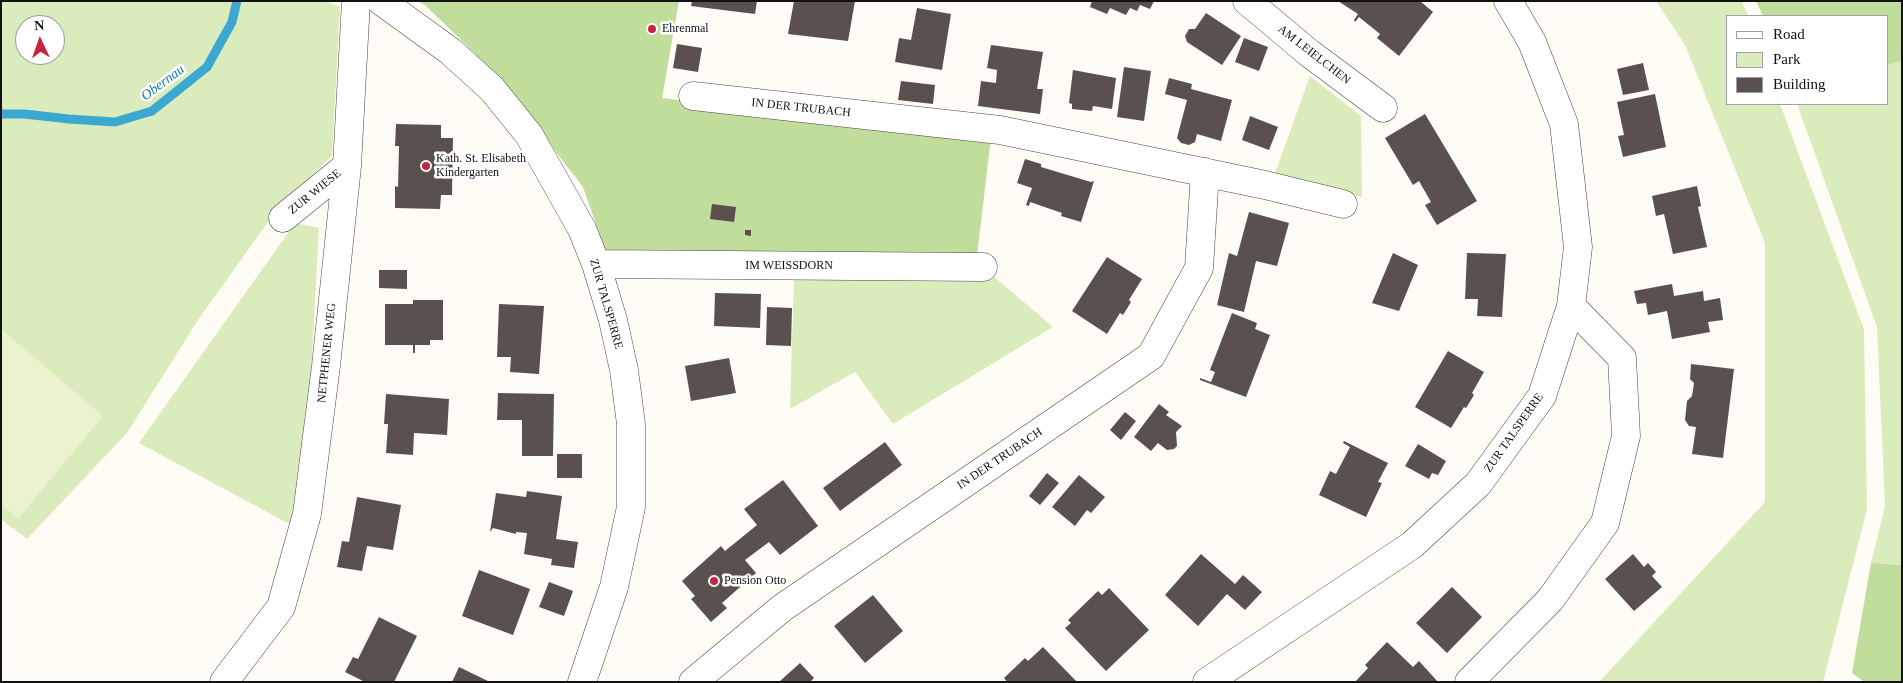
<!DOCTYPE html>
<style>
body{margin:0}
#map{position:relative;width:1903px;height:683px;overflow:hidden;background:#fffcf5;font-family:"Times New Roman",serif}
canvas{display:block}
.frame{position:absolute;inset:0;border:2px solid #111;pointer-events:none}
.legend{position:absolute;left:1726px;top:15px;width:162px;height:90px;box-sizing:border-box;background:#fff;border:1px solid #a0a0a0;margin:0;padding:6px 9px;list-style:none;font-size:15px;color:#111}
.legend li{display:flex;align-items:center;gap:10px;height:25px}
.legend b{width:25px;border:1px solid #a0a0a0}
.north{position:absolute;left:15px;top:15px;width:50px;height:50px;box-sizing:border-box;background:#fff;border:1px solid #a0a0a0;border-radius:50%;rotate:357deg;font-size:14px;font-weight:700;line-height:20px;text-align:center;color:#111}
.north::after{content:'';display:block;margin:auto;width:18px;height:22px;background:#c7233e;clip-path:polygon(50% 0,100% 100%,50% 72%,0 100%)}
</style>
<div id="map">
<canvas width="1903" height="683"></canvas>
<div class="frame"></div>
<ul class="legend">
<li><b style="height:6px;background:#fff"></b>Road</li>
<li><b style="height:14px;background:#daecbc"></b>Park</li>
<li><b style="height:14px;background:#5a504d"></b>Building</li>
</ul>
<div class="north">N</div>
</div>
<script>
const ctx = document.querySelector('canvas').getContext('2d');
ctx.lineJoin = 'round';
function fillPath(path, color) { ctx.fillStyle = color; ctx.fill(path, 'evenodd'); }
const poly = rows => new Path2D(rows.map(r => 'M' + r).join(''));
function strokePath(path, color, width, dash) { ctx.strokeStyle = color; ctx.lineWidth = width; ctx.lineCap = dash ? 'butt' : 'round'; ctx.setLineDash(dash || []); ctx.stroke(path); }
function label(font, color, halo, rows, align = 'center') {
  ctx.font = font + ' "Times New Roman",serif'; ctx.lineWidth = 5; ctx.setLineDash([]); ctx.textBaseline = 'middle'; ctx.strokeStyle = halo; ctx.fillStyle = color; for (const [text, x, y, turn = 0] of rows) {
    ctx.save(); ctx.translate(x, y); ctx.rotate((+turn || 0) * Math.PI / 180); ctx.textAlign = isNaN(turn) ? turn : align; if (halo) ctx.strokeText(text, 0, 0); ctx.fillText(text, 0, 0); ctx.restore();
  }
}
const green = poly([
 [1,1,326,1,340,7,332,156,278,208,198,320,127,433,27,539,1,519],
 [25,25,55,25,55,55,25,55],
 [1656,1,1742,1,1748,16,1727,16,1727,104,1780,104,1864,329,1867,509,1823,682,1599,682,1765,502,1765,243,1685,45],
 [1902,61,1902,565,1871,563,1885,506,1877,327,1797,104,1887,104,1887,65],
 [1310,76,1361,116,1362,197,1274,176],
 [295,223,319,228,310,394,293,526,139,443],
 [992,275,1053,327,893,424,855,372,790,409,794,279]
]);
const forest = poly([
 [418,1,679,1,662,98,991,137,977,256,608,258,583,187,495,73,426,6],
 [1756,1,1902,1,1902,61,1887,65,1887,16,1763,16],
 [1871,563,1902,565,1902,682,1864,682,1852,673]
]);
const pitch = poly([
 [1,329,103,416,18,519,1,504]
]);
const stream = poly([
 [1,114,24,114,69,119,115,122,152,111,207,67,232,22,237,1]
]);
const building = poly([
 [692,1,757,1,755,14,691,6],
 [794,1,855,1,848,41,788,34],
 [1092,1,1154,1,1150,9,1140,5,1137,11,1130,8,1126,15,1110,8,1107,14,1090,7],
 [1338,1,1420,1,1433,12,1399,56,1377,38,1380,34,1359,17,1355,22,1354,20,1358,14],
 [917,8,951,14,942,70,895,62,899,38,911,40],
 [1206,13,1241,36,1222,65,1187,42,1185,36,1189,29,1195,29],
 [1244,38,1268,47,1259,71,1235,62],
 [677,44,702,48,698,72,673,68],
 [991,45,1043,52,1037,89,1043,89,1040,114,978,106,981,81,996,83,997,70,987,68],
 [1643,63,1649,90,1623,95,1617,69],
 [1124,67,1151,71,1144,121,1117,117],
 [1073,70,1116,78,1112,109,1093,106,1092,111,1072,109,1072,104,1069,103],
 [1169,78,1192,84,1191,89,1232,100,1221,141,1197,134,1195,142,1189,145,1181,143,1177,138,1187,100,1165,94],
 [901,81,935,85,933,104,898,100],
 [1655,94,1666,147,1623,157,1618,136,1624,135,1617,102],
 [1425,114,1477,201,1437,225,1425,205,1431,202,1419,181,1413,185,1385,138],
 [1250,116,1278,127,1269,150,1242,140],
 [396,124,441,125,441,138,453,138,452,195,441,195,440,209,395,208,395,186,398,187,399,146,395,146],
 [1025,159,1041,164,1041,167,1091,182,1094,181,1081,222,1061,216,1062,213,1030,202,1029,206,1026,205,1032,188,1017,183],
 [1697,186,1701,206,1698,207,1707,247,1673,254,1664,214,1656,216,1652,196],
 [712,204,736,207,734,222,710,219],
 [1249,212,1289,223,1277,266,1256,261,1244,312,1217,305,1229,253,1237,256],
 [745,230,751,230,751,236,745,235],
 [1393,253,1418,265,1399,311,1372,303],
 [1467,253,1506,254,1502,317,1477,316,1478,299,1465,299],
 [1107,257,1142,279,1129,300,1131,302,1123,315,1120,313,1107,334,1072,311],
 [379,270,407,270,407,289,379,288],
 [1672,284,1674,296,1703,291,1704,301,1720,298,1723,320,1708,322,1710,332,1672,339,1667,311,1648,315,1646,303,1637,304,1634,291],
 [715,293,761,294,760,328,714,326],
 [413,300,443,300,443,340,430,340,430,345,415,345,415,353,413,353,413,345,385,345,385,304,413,304],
 [499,304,544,306,539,374,510,372,511,357,497,357],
 [767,307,792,308,791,346,766,345],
 [1232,313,1257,323,1255,329,1270,335,1246,397,1200,380,1200,378,1211,382,1215,372,1210,370],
 [1448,351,1484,372,1472,393,1474,395,1466,408,1464,407,1451,428,1415,407],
 [729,358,736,393,691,401,685,366],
 [1691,364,1734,369,1723,458,1692,454,1696,427,1689,426,1685,420,1687,401,1692,396,1694,383,1690,379],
 [498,393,554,394,553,456,522,456,522,420,497,420],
 [386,394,449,399,447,435,414,433,413,455,386,453,388,424,384,424],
 [1159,404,1169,412,1166,415,1182,426,1176,432,1177,446,1174,449,1167,450,1158,443,1151,451,1134,437],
 [1125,412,1136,421,1121,440,1110,430],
 [1344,441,1388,463,1378,482,1382,483,1366,517,1319,495,1330,471,1336,474,1350,447,1343,443],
 [885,442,902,465,840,511,823,488],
 [1418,444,1446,461,1438,475,1432,473,1429,479,1405,466],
 [557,454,582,454,582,478,557,478],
 [1047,473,1059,483,1040,505,1029,496],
 [1079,475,1105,497,1091,513,1087,510,1075,526,1052,507],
 [783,480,818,526,780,555,769,542,745,560,756,573,722,603,727,608,711,622,691,599,695,596,682,581,721,546,725,551,757,525,744,509],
 [527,491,562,496,556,539,578,542,574,568,551,565,552,559,524,554,527,533,516,532,516,534,493,528,490,532,496,493,526,497],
 [357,497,401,505,393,550,367,546,362,571,337,567,342,541,349,542],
 [1201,554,1235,584,1243,575,1262,592,1245,610,1227,594,1198,626,1165,595],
 [1633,554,1644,567,1648,563,1656,572,1652,576,1662,587,1634,611,1605,579],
 [479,570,530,589,513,635,462,616],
 [549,582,573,591,564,616,539,607],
 [1452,587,1482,617,1447,653,1416,623],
 [1109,588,1149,630,1106,671,1065,628,1071,623,1068,620,1098,591,1102,595],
 [873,595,903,631,865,663,834,626],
 [379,617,417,636,394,682,365,682,345,672,353,657,358,659],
 [1387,642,1413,667,1419,661,1438,682,1355,682,1368,668,1365,665],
 [1043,647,1077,682,1007,682,1004,678,1025,658,1028,661],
 [800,663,814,678,810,682,779,682],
 [459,667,490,682,452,682]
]);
const street = poly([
 [381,1,450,51,492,89,529,135,582,229,596,264,613,320,624,370,631,424,631,507,614,587,582,682],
 [1247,1,1309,53,1383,108],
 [693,96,1000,130,1265,185,1343,204],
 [283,218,347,166],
 [596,264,983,267],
 [224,682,281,607,307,514,326,366,347,166,356,1],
 [693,682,782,608,1151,356,1199,268,1205,172],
 [1207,682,1412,545,1478,484,1542,396,1571,306,1578,247,1564,124,1532,42,1508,1],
 [1469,682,1550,600,1605,523,1626,436,1622,358,1571,306]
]);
const markers = [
 [652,29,5,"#c7233e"],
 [426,166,5,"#c7233e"],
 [714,581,5,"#c7233e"]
];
const poiNames = [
 ["Ehrenmal",662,29],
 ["Kath. St. Elisabeth",436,159],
 ["Kindergarten",436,173],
 ["Pension Otto",724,581]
];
const streetNames = [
 ["AM LEIELCHEN",1314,55,38],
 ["IN DER TRUBACH",801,108,6],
 ["ZUR WIESE",315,192,-39],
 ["IM WEISSDORN",789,266],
 ["ZUR TALSPERRE",606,304,74],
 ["NETPHENER WEG",327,353,-84],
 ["ZUR TALSPERRE",1514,433,-55],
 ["IN DER TRUBACH",1000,459,-34]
];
const waterNames = [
 ["Obernau",163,83,-37]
];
fillPath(green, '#daecbc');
fillPath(forest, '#c0dd9b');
fillPath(pitch, '#eaf3ce');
strokePath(stream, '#3ca8d2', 9);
fillPath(building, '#5a504d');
strokePath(street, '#444', 29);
strokePath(street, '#fff', 28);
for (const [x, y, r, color] of markers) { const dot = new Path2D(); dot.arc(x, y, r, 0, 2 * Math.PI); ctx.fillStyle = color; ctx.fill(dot); strokePath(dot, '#fff', 2); }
label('12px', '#111', '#fff', poiNames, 'left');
label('12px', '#111', '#fff', streetNames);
label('italic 14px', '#1479a9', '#fff', waterNames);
</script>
